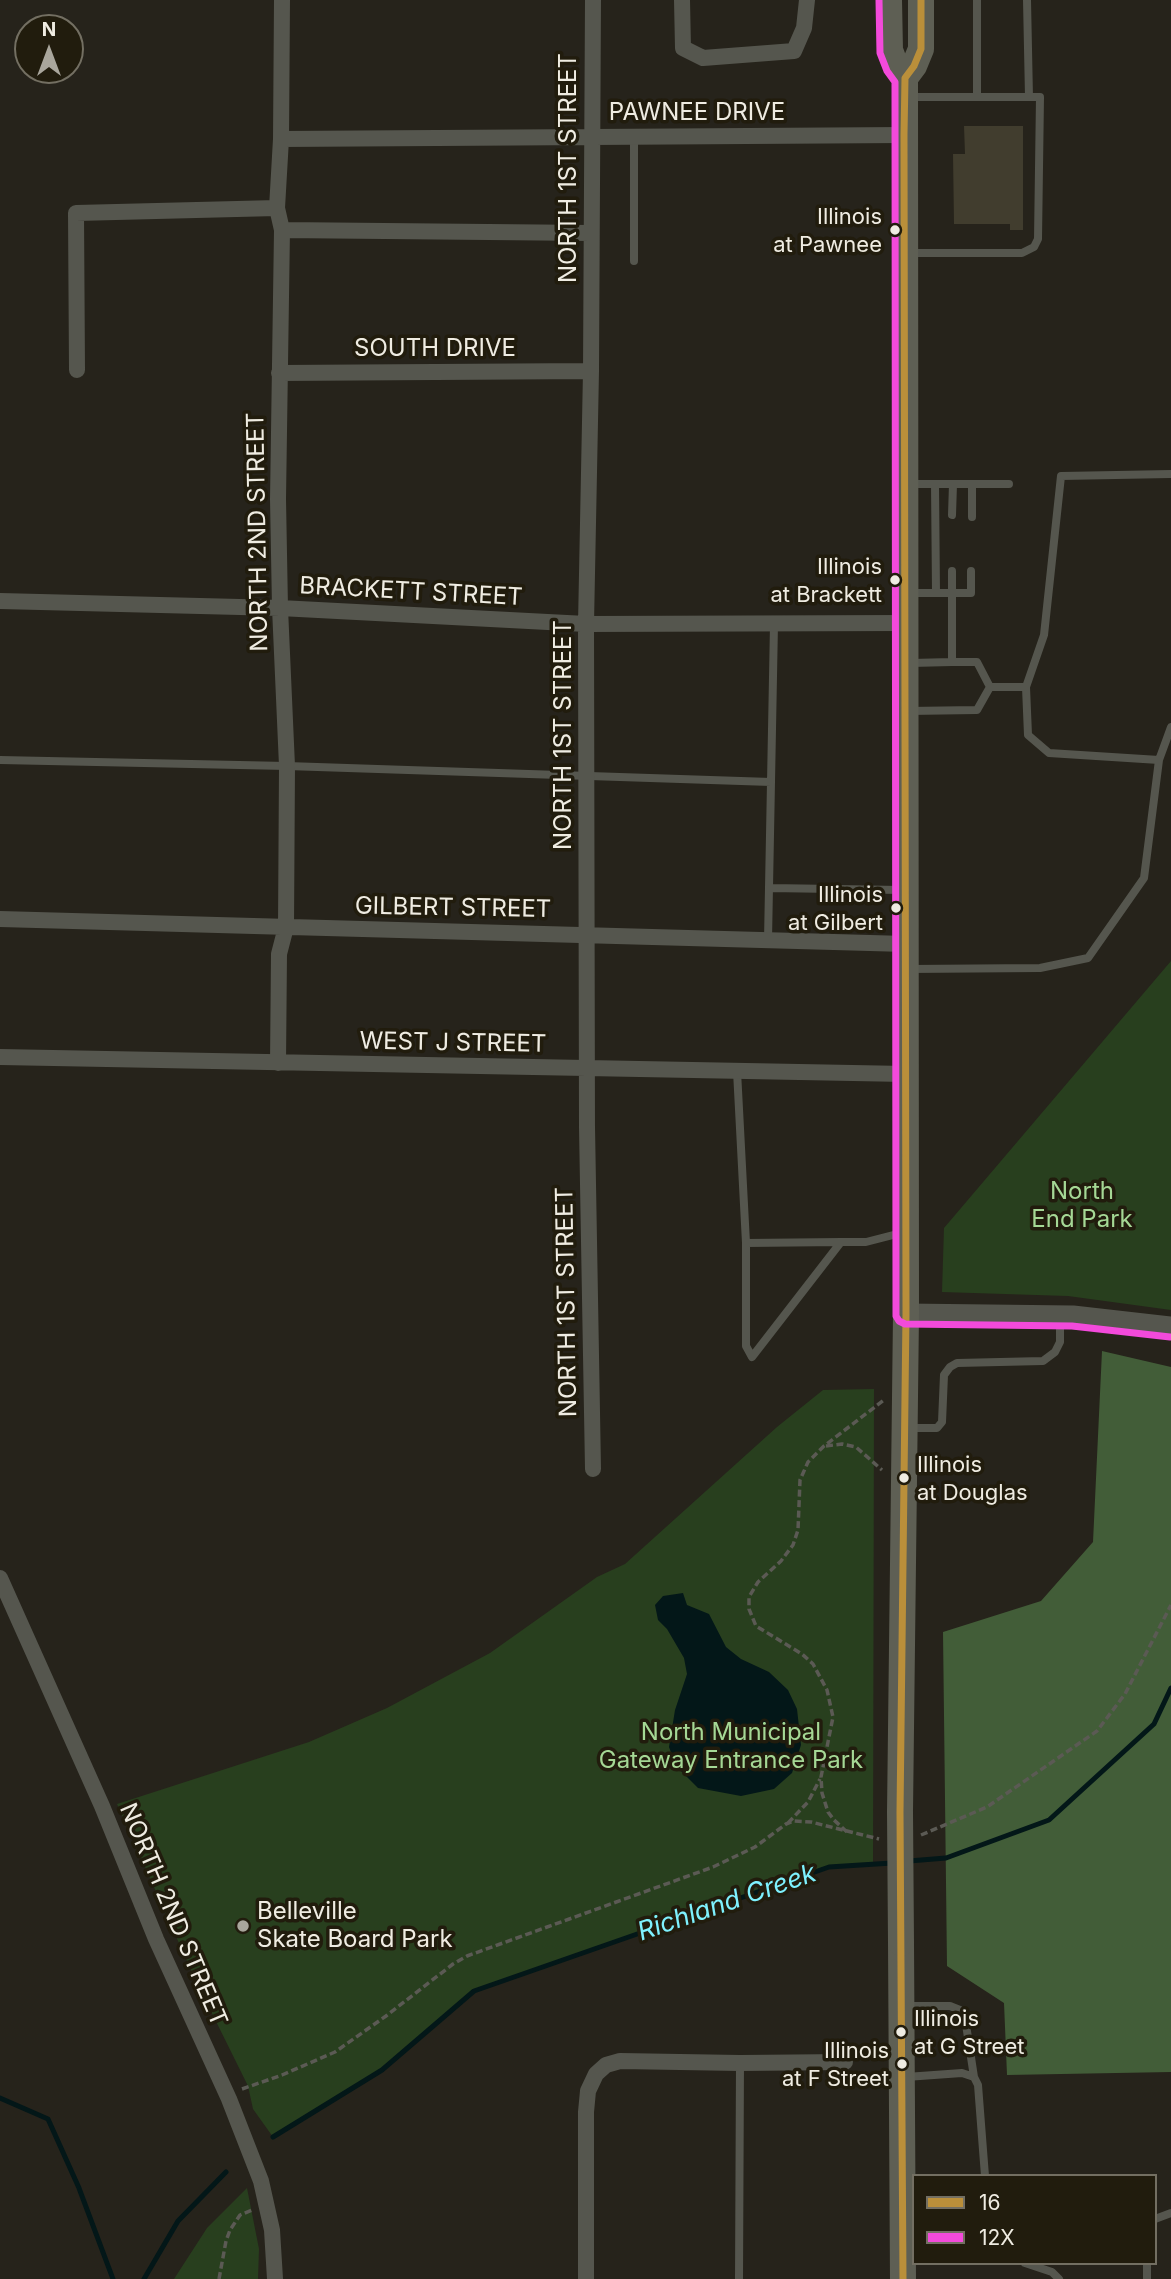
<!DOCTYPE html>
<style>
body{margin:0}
#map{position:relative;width:1171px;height:2279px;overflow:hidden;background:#26231b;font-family:Inter,sans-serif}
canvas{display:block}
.legend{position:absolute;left:912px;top:2174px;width:245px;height:91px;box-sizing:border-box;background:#211c0d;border:2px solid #736f62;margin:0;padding:9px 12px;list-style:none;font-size:21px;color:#efece2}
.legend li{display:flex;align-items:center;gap:14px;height:35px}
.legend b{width:35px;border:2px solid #736f62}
.north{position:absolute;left:14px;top:14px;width:70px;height:70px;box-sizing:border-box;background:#211c0d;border:2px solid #736f62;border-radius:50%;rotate:0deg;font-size:19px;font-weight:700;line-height:28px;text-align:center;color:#efece2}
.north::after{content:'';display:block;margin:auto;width:24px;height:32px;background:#a9a69c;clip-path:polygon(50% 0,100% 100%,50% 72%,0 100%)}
</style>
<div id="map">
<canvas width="1171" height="2279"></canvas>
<ul class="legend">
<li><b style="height:9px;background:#ba8f3a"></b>16</li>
<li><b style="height:9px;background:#f34adb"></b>12X</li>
</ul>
<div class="north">N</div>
</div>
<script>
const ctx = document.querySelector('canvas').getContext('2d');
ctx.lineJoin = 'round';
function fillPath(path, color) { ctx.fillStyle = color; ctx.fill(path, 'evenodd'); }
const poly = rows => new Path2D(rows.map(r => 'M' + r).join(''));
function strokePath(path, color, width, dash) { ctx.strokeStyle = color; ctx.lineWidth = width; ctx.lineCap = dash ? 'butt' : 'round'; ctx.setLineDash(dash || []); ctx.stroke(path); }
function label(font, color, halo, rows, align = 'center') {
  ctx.font = font + ' Inter,sans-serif'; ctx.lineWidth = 7; ctx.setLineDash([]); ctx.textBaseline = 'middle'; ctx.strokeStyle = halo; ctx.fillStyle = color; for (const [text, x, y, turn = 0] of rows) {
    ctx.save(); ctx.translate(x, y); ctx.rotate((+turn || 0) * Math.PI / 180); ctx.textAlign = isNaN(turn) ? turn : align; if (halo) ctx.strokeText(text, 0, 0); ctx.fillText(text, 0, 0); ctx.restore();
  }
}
const green = poly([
 [1171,961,1171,1310,1068,1296,942,1292,944,1228],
 [874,1389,873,1864,829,1867,474,1991,382,2070,273,2137,253,2109,248,2086,195,1979,117,1804,309,1742,387,1708,490,1653,597,1577,625,1564,777,1427,823,1390],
 [247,2188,259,2249,258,2279,174,2279,207,2228]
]);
const forest = poly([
 [1102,1351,1171,1367,1171,2072,1007,2075,1004,2003,947,1966,943,1632,1041,1601,1093,1542]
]);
const water = poly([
 [683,1593,687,1605,709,1614,726,1647,741,1659,769,1672,788,1690,797,1709,801,1745,792,1773,774,1789,741,1796,698,1788,676,1766,669,1747,675,1710,687,1674,684,1658,667,1629,658,1620,655,1605,663,1596]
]);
const stream = poly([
 [909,1861,946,1858,1049,1820,1154,1724,1171,1688],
 [0,2098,48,2119,79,2188,113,2279],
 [273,2137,382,2070,474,1991,829,1867,892,1863],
 [144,2279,178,2221,226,2172]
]);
const building = poly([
 [964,126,1023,126,1023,230,1010,230,1010,224,954,224,953,154,965,154]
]);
const path = poly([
 [826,1446,842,1444,856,1447,882,1470],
 [788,1823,808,1802,820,1779],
 [847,1832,834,1820,828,1812,822,1793,821,1777,833,1717,827,1690,813,1664,802,1654,756,1626,749,1609,749,1597,758,1582,781,1561,793,1545,798,1530,800,1480,808,1462,824,1446,884,1400],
 [921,1835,987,1807,1097,1731,1125,1694,1171,1605],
 [242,2089,282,2075,335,2052,386,2016,453,1964,467,1956,713,1867,755,1847,786,1824,794,1821,811,1822,879,1839],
 [219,2279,226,2241,230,2230,240,2215,252,2210]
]);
const service = poly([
 [977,0,977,97],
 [1027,0,1029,97],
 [908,97,1040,97,1038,239,1034,247,1022,253,910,253],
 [634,261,634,137],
 [910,484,1009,484],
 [935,484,936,593],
 [972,484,972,517],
 [952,515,953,484],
 [952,571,952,593,971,593,971,571],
 [910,593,952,593,952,662,911,663],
 [1026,687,1044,635,1061,476,1171,474],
 [908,711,977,710,990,687,977,662,952,662],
 [0,760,287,766,771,782],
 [1159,760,1171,727],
 [769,888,902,890],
 [768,940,774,624],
 [908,969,1040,968,1088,958,1144,878,1159,760,1049,753,1028,735,1026,687,990,687],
 [737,1071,746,1243,746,1346,752,1357,841,1242,866,1242,901,1233],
 [746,1243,841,1242],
 [908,1428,937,1428,942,1422,944,1375,950,1367,957,1363,1043,1361,1055,1352,1060,1342,1060,1317],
 [904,2006,950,2006,960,2010,965,2018,974,2077],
 [906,2077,962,2073,974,2077,978,2085,985,2176],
 [1155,2219,1171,2213],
 [1025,2263,1052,2272,1059,2279],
 [1147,2263,1147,2279],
 [739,2279,740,2063]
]);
const minor = poly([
 [682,0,683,48,703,58,794,51,804,28,807,0],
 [281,139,904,135],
 [282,230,591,233],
 [77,370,76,213,277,208],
 [279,373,591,371],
 [0,601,280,608,586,624,904,623],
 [0,919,906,944],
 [0,1057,906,1074],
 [278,1063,279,954,286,927,287,766,280,608,278,499,282,230,277,208,281,139,282,0],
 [593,1469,587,1127,586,624,591,371,593,0],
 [0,1578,102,1806,156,1939,229,2099,261,2181,272,2230,275,2279],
 [586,2279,586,2112,588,2091,596,2074,606,2065,620,2061,740,2063,845,2062]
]);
const tertiary = poly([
 [906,1314,1073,1316,1171,1327]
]);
const primary = poly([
 [889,0,890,50,896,66,905,78,906,1314,900,1812],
 [905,78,914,66,921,49,921,0],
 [901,1943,903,2279]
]);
const primaryBridge = poly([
 [900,1812,901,1943]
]);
const bus1 = poly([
 [903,2279,900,1812,906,1314,904,135,905,78,914,66,921,49,921,0]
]);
const bus2 = poly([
 [879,0,880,53,887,71,895,82,896,1316,899,1321,905,1324,1072,1326,1170,1337]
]);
const markers = [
 [895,230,6,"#efece2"],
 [895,580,6,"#efece2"],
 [896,908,6,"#efece2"],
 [904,1478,6,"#efece2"],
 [243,1926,7,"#a9a69c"],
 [901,2032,6,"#efece2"],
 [902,2064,6,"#efece2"]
];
const busNames = [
 ["Illinois",882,217],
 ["at Pawnee",882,245],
 ["Illinois",882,567],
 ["at Brackett",882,595],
 ["Illinois",883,895],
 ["at Gilbert",883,923],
 ["Illinois",917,1465,"left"],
 ["at Douglas",917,1493,"left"],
 ["Illinois",914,2019,"left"],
 ["at G Street",914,2047,"left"],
 ["Illinois",889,2051],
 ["at F Street",889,2079]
];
const streetNames = [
 ["PAWNEE DRIVE",697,113],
 ["NORTH 1ST STREET",569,168,-90],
 ["SOUTH DRIVE",435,349],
 ["NORTH 2ND STREET",258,532,-91],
 ["BRACKETT STREET",411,592,3],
 ["NORTH 1ST STREET",564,735,-90],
 ["GILBERT STREET",453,908,1],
 ["WEST J STREET",453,1043,1],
 ["NORTH 1ST STREET",567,1302,-91],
 ["NORTH 2ND STREET",173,1915,67]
];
const parkNames = [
 ["North",1082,1192],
 ["End Park",1082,1220],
 ["North Municipal",731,1733],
 ["Gateway Entrance Park",731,1761]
];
const poiNames = [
 ["Belleville",257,1912],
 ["Skate Board Park",257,1940]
];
const waterNames = [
 ["Richland Creek",727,1903,-19]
];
fillPath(green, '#283f1e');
fillPath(forest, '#425d38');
fillPath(water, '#031718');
strokePath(stream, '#031718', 5);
fillPath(building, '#413d2e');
strokePath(path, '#5b5a54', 3.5, [7, 3.5]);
strokePath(service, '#55564e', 8);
strokePath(minor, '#55564e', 16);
strokePath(tertiary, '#55564e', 21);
strokePath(primary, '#5e5f54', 26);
strokePath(primaryBridge, '#5e5f54', 26);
strokePath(bus1, '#ba8f3a', 7);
strokePath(bus2, '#f34adb', 7);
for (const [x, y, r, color] of markers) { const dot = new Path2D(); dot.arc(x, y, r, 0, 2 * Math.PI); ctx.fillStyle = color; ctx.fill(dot); strokePath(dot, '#211c0d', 2.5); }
label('22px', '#efece2', '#211c0d', busNames, 'right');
label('24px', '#efece2', '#211c0d', streetNames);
label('24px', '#a5d895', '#211c0d', parkNames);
label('24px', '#efece2', '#211c0d', poiNames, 'left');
label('italic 26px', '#7ef1fe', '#211c0d', waterNames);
</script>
